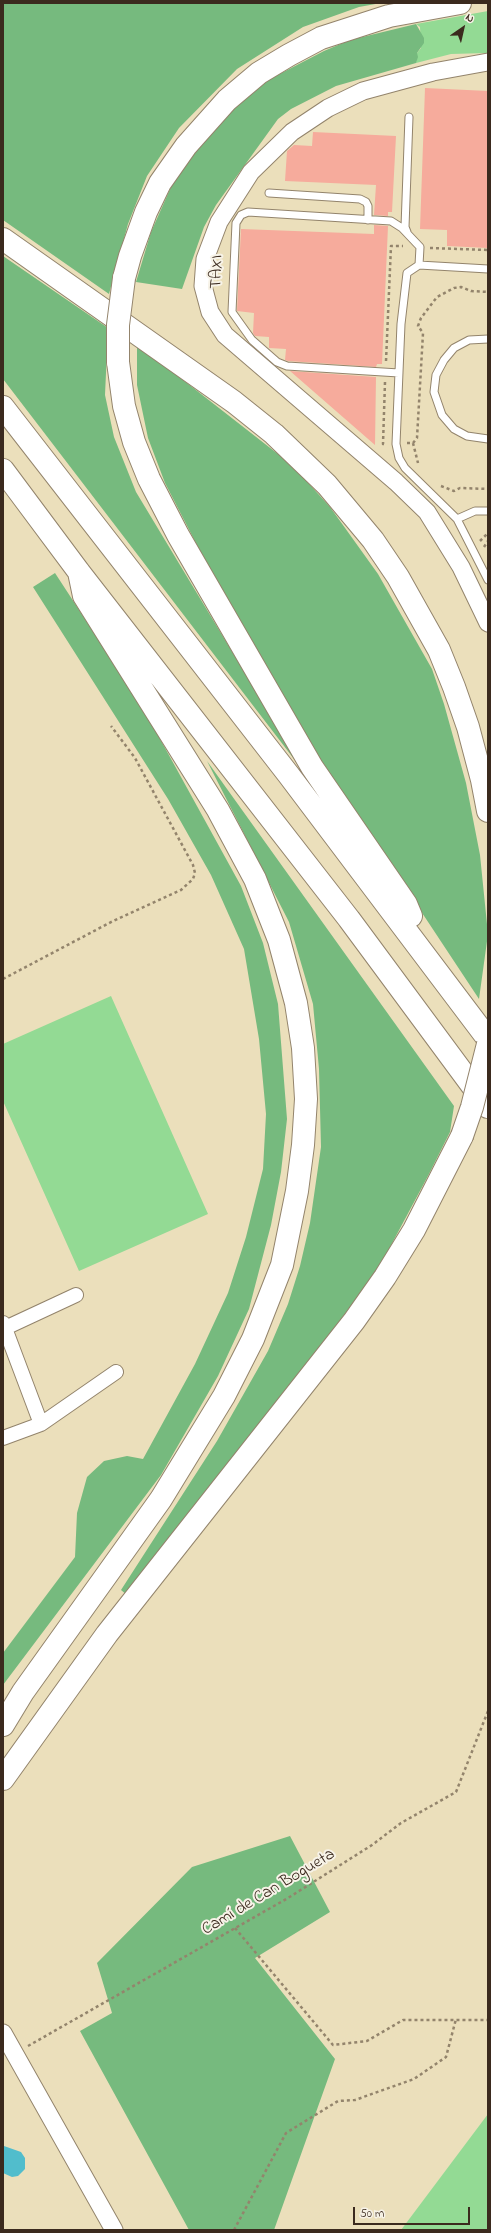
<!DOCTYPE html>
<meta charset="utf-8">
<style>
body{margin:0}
#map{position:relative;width:491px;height:2233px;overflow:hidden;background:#ebdfbb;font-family:"Indie Flower",sans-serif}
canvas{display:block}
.frame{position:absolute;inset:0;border:4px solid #3b2a1e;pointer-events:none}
.north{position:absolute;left:443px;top:8px;width:40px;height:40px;-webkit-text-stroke:3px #f7f3e8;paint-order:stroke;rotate:34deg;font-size:11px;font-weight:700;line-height:16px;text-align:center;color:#3b2a1e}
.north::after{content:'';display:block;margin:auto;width:14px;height:18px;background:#3b2a1e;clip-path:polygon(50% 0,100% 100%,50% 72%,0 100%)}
.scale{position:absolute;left:353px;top:2207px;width:117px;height:18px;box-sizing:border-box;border:2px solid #3b2a1e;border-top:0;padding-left:5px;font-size:12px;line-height:14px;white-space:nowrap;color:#3b2a1e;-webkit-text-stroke:3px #f7f3e8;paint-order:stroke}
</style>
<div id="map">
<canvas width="491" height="2233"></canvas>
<div class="frame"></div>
<div class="north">N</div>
<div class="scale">50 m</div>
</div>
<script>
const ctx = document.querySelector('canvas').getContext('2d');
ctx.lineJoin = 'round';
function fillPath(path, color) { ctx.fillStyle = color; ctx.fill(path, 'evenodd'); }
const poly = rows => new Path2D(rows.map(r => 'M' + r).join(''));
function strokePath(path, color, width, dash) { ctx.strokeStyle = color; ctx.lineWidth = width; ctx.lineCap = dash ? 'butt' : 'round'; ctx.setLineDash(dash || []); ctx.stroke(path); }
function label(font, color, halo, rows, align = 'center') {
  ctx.font = font + ' "Indie Flower",sans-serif'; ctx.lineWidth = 4; ctx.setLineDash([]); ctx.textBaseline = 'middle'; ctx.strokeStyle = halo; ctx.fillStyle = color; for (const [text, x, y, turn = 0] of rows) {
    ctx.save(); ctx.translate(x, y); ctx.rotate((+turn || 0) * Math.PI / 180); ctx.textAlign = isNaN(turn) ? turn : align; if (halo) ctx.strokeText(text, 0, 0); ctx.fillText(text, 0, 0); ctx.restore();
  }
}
const green = poly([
 [488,11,488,53,451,54,416,63,417,53,421,48,420,27,416,24],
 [111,996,208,1214,79,1271,3,1101,3,1044],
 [488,2114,488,2230,401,2230]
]);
const forest = poly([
 [3,3,381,3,359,7,303,27,237,69,179,128,147,176,128,224,109,294,3,220],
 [416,24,424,38,424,43,417,53,418,57,416,63,336,86,291,109,278,119,216,205,204,227,182,289,136,282,151,232,171,187,201,143,233,109,270,79,324,51,350,40],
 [3,256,108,328,105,395,114,437,136,492,307,776,3,379],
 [137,344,292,465,330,507,378,574,432,669,444,704,466,783,480,855,488,934,479,999,280,698,219,588,165,483,148,438,137,385],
 [55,573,143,708,241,886,263,943,278,1004,287,1119,281,1172,271,1225,249,1309,218,1376,161,1475,3,1685,3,1653,75,1557,77,1513,87,1477,104,1461,127,1456,143,1459,195,1364,228,1293,246,1237,263,1169,266,1114,259,1039,244,949,211,875,168,799,33,587],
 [207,761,454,1106,450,1132,429,1174,381,1264,318,1351,127,1595,121,1590,217,1441,268,1351,288,1304,300,1266,310,1223,321,1147,319,1069,313,1004,289,922],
 [290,1836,330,1912,255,1958,335,2059,274,2230,189,2230,80,2031,112,2013,97,1963,192,1867]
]);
const water = poly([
 [3,2136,4,2146,21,2152,25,2158,25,2169,18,2176,12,2177,3,2173]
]);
const building = poly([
 [425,88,488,91,488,248,447,246,447,230,420,229],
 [313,132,396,136,392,212,388,212,388,216,374,215,376,185,285,181,287,151,294,145,312,146],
 [374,225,388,226,382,364,377,364,376,367,288,361,285,360,286,349,269,348,269,337,255,336,253,333,254,313,237,311,241,229,374,234],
 [290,371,376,377,375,445]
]);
const path = poly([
 [430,248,488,250],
 [386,361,391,246,403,246],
 [385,382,383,444,386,444],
 [407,443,413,443,418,463],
 [413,443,417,438,423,333,418,326,421,318,437,297,454,288,461,287,471,291,488,292],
 [441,486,454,491,460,488,488,489],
 [480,541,488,533],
 [484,547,488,541],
 [3,979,113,921,181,890,193,879,195,873,193,865,135,758,111,726],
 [235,1928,333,2045,367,2041,403,2020,488,2020],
 [28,2046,288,1898,372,1845,401,1823,456,1792,488,1711],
 [234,2230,286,2133,338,2101,355,2100,414,2079,446,2057,456,2019]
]);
const service = poly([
 [269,193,360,199,366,202,368,206,368,220],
 [407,232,405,227,409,117],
 [488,269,419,265,407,273,401,324,396,444,399,458,405,468,457,519,475,511,488,511],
 [488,339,469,340,454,348,444,360,436,375,434,392,442,415,454,429,467,436,488,439],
 [399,373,287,366,277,362,252,340,232,312,236,223,241,215,248,212,391,221,402,228,420,247,419,265],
 [457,519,488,580]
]);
const minor = poly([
 [3,1323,41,1424],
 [3,1329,76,1295],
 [3,1438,41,1424,116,1372]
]);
const tertiary = poly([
 [488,62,433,72,363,91,328,108,292,132,251,172,219,222,205,259,203,286,210,312,225,335,396,482,427,512,461,567,488,623],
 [3,2033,114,2230]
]);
const motorway = poly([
 [3,239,234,402,274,434,327,485,373,540,398,577,439,650,454,687,468,727,482,780,488,811],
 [124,278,130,256,146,212,160,183,186,146,227,100,259,73,289,55,321,38,389,16,460,3],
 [118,362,124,406,134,442,149,479,178,535,312,767,406,904,411,916],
 [3,407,288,774,488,1039],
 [3,470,79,572,349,919,488,1107],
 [3,1725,23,1692,161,1499,224,1396,253,1339,282,1265,297,1191,303,1145,306,1099,303,1048,296,1003,279,940,255,879,218,810,84,596,79,572],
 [3,1779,107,1634,354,1321,385,1277,414,1230,462,1136]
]);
const motorwayBridge = poly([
 [118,362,118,325,124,278],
 [462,1136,472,1107,488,1044]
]);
const streetNames = [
 ["TAXI",218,272,-88],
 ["Camí de Can Bogueta",269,1893,-31]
];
fillPath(green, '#93da94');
fillPath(forest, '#76ba7e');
fillPath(water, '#51bdcc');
fillPath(building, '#f6ab9c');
strokePath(service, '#93846c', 9);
strokePath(minor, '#93846c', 16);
strokePath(tertiary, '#93846c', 19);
strokePath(motorway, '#93846c', 24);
strokePath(path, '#93846c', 2.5, [3, 3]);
strokePath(service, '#fff', 7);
strokePath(minor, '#fff', 14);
strokePath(tertiary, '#fff', 17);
strokePath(motorway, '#fff', 22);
strokePath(motorwayBridge, '#93846c', 24, []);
strokePath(motorwayBridge, '#fff', 22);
label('17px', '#3b2a1e', '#f7f3e8', streetNames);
</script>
